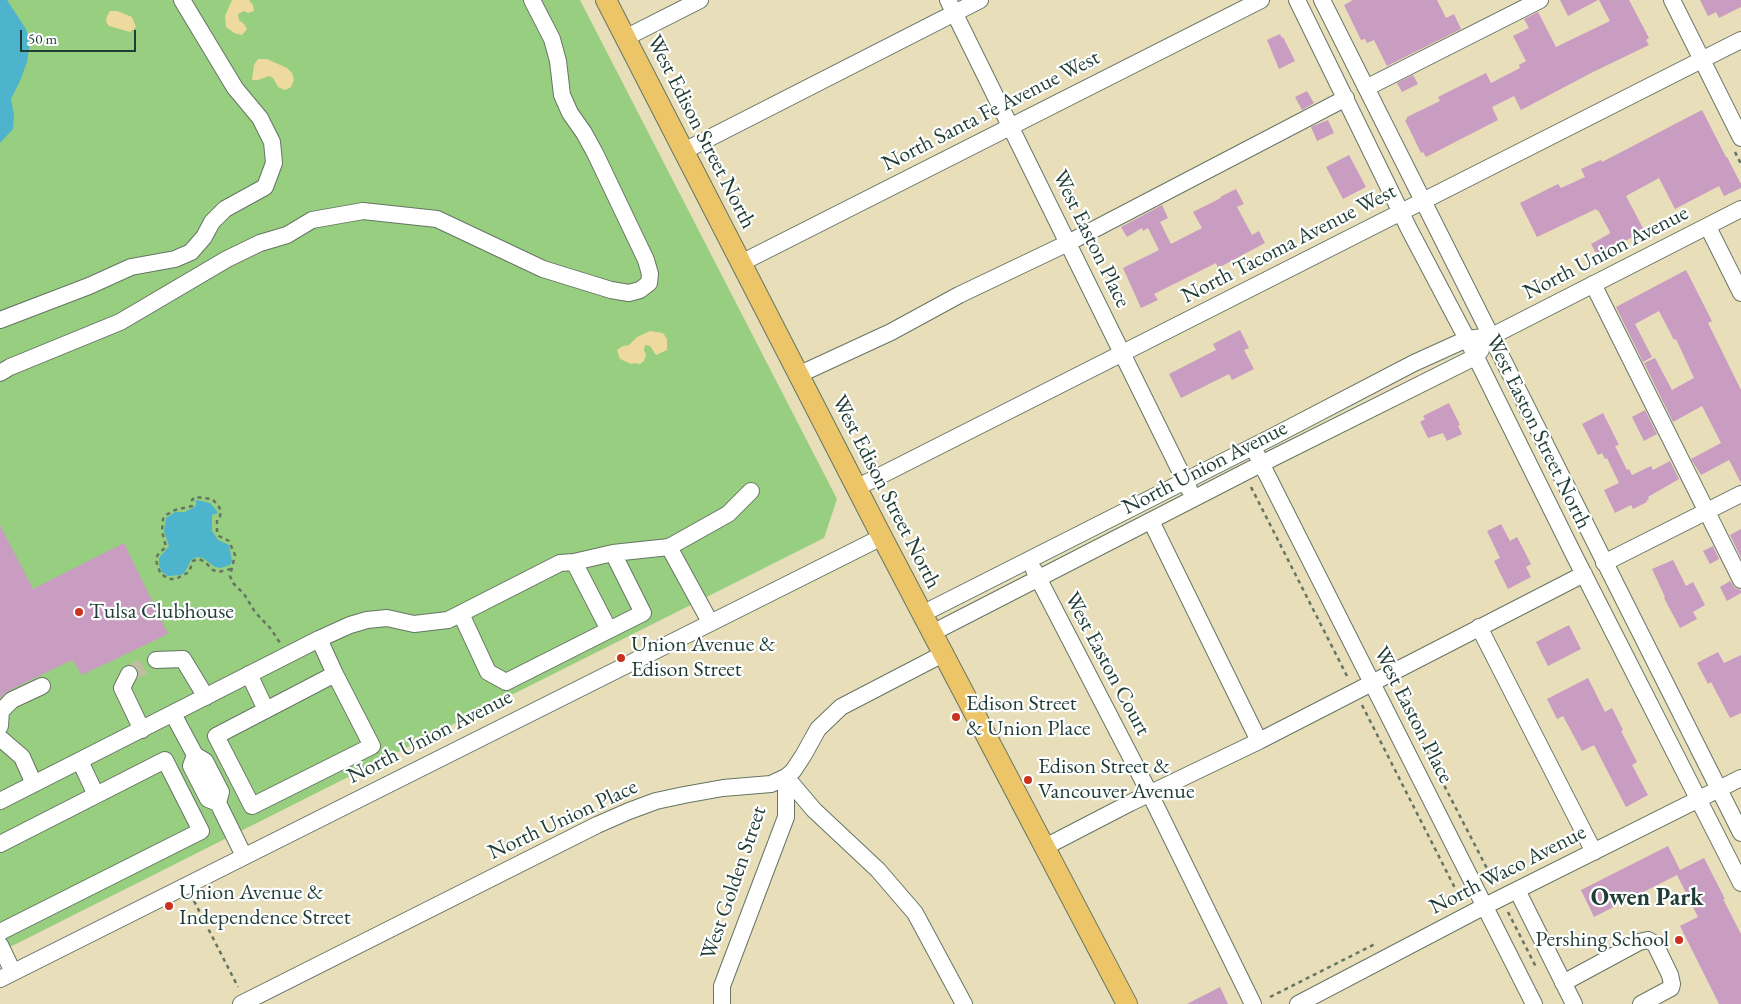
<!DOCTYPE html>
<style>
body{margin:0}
#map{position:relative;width:1741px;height:1004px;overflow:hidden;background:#e8deb9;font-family:"EB Garamond",serif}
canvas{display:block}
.scale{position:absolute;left:20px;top:30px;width:116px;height:22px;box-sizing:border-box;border:2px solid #1f3d34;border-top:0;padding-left:6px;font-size:15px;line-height:18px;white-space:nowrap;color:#1f3d34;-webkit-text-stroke:4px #fff;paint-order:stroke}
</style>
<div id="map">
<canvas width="1741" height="1004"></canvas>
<div class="scale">50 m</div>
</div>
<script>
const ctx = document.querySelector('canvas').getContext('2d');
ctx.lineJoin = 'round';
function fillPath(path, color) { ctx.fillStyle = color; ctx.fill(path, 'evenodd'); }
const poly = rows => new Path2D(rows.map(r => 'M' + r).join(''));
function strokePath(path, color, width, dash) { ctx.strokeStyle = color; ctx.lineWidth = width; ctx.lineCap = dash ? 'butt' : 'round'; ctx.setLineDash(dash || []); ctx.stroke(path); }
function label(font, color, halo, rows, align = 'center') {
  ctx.font = font + ' "EB Garamond",serif'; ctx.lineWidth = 4.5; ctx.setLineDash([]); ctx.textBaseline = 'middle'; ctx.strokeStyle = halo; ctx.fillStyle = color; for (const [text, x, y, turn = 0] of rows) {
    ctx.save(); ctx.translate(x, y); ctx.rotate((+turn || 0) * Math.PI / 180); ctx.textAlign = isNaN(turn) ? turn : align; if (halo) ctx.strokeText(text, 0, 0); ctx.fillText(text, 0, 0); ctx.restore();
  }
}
const green = poly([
 [0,0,580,0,837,499,824,538,0,952]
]);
const sand = poly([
 [232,0,249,0,253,5,254,11,248,13,244,11,238,14,239,20,244,24,247,29,242,35,234,33,226,27,225,16],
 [110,11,117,11,132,17,136,27,130,32,109,26,106,22,107,16],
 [258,59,267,59,287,68,292,73,294,80,291,87,285,90,278,87,273,78,269,76,258,80,252,80,254,65],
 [650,331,663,333,667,339,667,350,656,355,650,346,645,345,644,350,646,355,644,361,640,364,635,363,631,364,620,359,617,350,623,346,629,345,637,337]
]);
const water = poly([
 [0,0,7,0,26,29,30,42,27,62,20,81,11,99,14,115,13,129,0,143],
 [196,500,210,503,216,510,218,513,212,515,212,531,218,540,229,545,232,561,230,565,220,568,215,567,203,558,197,557,191,560,185,572,181,575,168,576,162,572,159,565,159,558,169,546,164,531,166,518,175,512,185,512,192,508,196,506]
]);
const building = poly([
 [1353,0,1437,0,1446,18,1454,14,1461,29,1387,66,1374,40,1367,43,1365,39,1361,40,1344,5],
 [1560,0,1598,0,1568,16],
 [1599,0,1629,0,1649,38,1646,40,1649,45,1593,72,1521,110,1514,96,1492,107,1498,120,1426,157,1423,152,1421,153,1405,120,1407,119,1407,117,1440,101,1438,97,1486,73,1491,83,1520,68,1519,65,1526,61,1513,36,1529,28,1524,19,1538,12,1556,47,1610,21],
 [1700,0,1741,0,1741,7,1719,18,1716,12,1708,16],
 [1280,34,1282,38,1283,37,1295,61,1279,69,1267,40],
 [1413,75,1418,84,1402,92,1397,83],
 [1307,91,1314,103,1302,110,1295,97],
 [1702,110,1726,157,1727,157,1741,184,1741,188,1724,196,1719,186,1675,209,1659,178,1626,196,1644,230,1598,257,1591,244,1609,234,1610,232,1598,210,1597,211,1596,209,1537,237,1520,203,1558,184,1561,188,1585,177,1581,169,1601,160,1602,162],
 [1328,120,1334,133,1317,141,1311,127],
 [1349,155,1366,187,1343,199,1326,167],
 [1236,189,1244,204,1237,207,1252,235,1259,231,1265,243,1218,268,1216,263,1154,294,1158,300,1141,308,1123,268,1159,250,1148,228,1143,231,1142,228,1127,237,1121,227,1162,205,1168,218,1160,222,1171,244,1202,228,1193,212,1221,198,1220,197],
 [1686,270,1712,321,1708,323,1741,390,1741,483,1729,460,1701,475,1691,459,1721,443,1702,406,1673,422,1644,363,1655,358,1672,390,1694,378,1676,339,1674,340,1659,311,1635,324,1652,357,1643,362,1616,307],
 [1240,330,1249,348,1244,350,1254,369,1232,380,1229,374,1181,398,1169,374,1216,350,1213,344],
 [1449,403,1460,425,1458,426,1462,434,1447,441,1443,433,1428,438,1420,422,1425,419,1423,416],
 [1645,410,1657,434,1644,441,1632,417],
 [1603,413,1619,445,1615,446,1627,470,1629,469,1632,475,1651,466,1653,470,1670,461,1679,479,1648,497,1649,499,1646,501,1647,502,1633,509,1631,505,1615,513,1604,490,1619,483,1607,458,1605,459,1602,453,1598,455,1582,424],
 [1501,524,1510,541,1517,537,1531,564,1526,567,1531,577,1508,589,1494,561,1500,558,1487,531],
 [0,525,33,589,124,543,168,634,82,675,72,660,8,691,0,698],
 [1741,529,1741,558,1730,535],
 [1713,546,1719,559,1710,564,1703,551],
 [1673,560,1686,586,1693,582,1705,605,1693,612,1697,619,1680,628,1664,598,1665,597,1652,569],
 [1730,581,1735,588,1741,590,1741,593,1727,601,1720,587],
 [1569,625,1581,649,1548,666,1536,642],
 [1718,652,1724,663,1741,655,1741,713,1730,718,1711,682,1708,684,1697,663],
 [1588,678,1605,712,1612,708,1623,730,1621,731,1637,762,1632,765,1648,795,1626,807,1594,745,1582,751,1563,716,1557,719,1547,699],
 [1668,846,1680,870,1704,858,1725,899,1723,899,1741,934,1741,1004,1719,1004,1680,926,1698,917,1677,875,1594,917,1581,890],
 [1220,987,1228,1004,1187,1004]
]);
const minorTunnel = poly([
 [129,674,156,660]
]);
const path = poly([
 [1735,152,1741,164],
 [1251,487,1348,678],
 [231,569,218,572,213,570,205,562,199,559,193,561,189,572,176,579,169,579,161,574,157,565,156,558,159,553,166,547,162,531,163,519,166,515,175,510,192,506,192,500,195,497,212,499,218,505,221,511,220,516,217,520,217,533,219,536,229,541,235,555,230,576,233,583,244,594,255,612,271,629,280,643],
 [1362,705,1461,900],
 [1415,729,1495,884],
 [194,901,238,987],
 [1508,912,1537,969],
 [1270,997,1375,944]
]);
const minor = poly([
 [948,0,1189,489],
 [1297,0,1409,229,1467,339,1574,555,1741,883],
 [1322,0,1741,833],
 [1672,0,1741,138],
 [625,38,700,0],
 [1366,88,1540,0],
 [684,151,980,0],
 [1708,227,1741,293],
 [741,263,1261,0],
 [1593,284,1741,580],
 [0,320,89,286,131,267,175,259,191,252,204,237,212,222,225,209,265,187,274,163,272,142,260,118,235,88,182,0],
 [0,373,10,367,120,322,227,259,260,243,287,235,312,220,363,211,437,219,543,269,611,290,629,293,640,290,649,283,650,274,646,260,595,153,584,133,570,113,562,95,558,61,552,39,532,0],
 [798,375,891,332,959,295,1068,243,1346,98],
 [1257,455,1534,1004],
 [856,488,1741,40],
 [1151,521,1259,741],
 [669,547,728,514,751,491],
 [574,562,609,630,643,613,613,553],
 [1604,563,1741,494],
 [1034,570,1150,794,1253,1004],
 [461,614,488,672,506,682,609,630],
 [922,614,1274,436,1414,363,1467,339,1492,336,1741,209],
 [1479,627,1594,852],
 [932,633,1261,464,1475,357,1481,350],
 [319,639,335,674,372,746,252,806,216,736,335,674],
 [156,660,183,659,206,697],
 [129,674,122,688,142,730],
 [249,674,266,710],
 [173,714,195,755],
 [0,726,1,711,12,700,42,686],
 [0,738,22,757,34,784],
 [80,761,96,795],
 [786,777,814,810,878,870,915,913,964,1004],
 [0,801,319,639,350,625,367,620,387,618,414,624,448,620,560,563,574,562,613,553,669,547,710,622],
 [218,803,221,792,205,761,195,755,191,766,208,799,218,803,244,856],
 [0,844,165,760,201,831,0,932],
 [1045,847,1130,803,1259,741,1584,574],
 [1517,890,1574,1004],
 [0,945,13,972],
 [0,979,882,537],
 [1563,983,1639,942,1648,940,1655,944,1670,975,1672,984,1671,988,1641,1004],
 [241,1004,597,825,629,811,656,801,684,795,723,788,771,784,786,777,793,771,803,756,818,729,841,707,943,654],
 [722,1004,722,986,786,817,786,777],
 [1298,1004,1485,906,1741,778]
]);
const major = poly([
 [606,0,882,537,1127,1004]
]);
const markers = [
 [79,612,5,"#c8321e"],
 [621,658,5,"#c8321e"],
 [956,717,5,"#c8321e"],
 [1028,780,5,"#c8321e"],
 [169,906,5,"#c8321e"],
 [1679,940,5,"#c8321e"]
];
const streetNames = [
 ["North Santa Fe Avenue West",991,111,-27],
 ["West Edison Street North",701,132,63],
 ["West Easton Place",1091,239,64],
 ["North Tacoma Avenue West",1289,244,-27],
 ["North Union Avenue",1606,253,-27],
 ["West Easton Street North",1538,432,64],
 ["North Union Avenue",1205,468,-27],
 ["West Edison Street North",886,492,63],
 ["West Easton Court",1107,664,62],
 ["West Easton Place",1413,715,63],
 ["North Union Avenue",430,737,-27],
 ["North Union Place",563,820,-25],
 ["North Waco Avenue",1508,870,-27],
 ["West Golden Street",734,883,-71]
];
const poiNames = [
 ["Tulsa Clubhouse",89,612],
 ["Union Avenue &",631,645],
 ["Edison Street",631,670],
 ["Edison Street",966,704],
 ["& Union Place",966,729],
 ["Edison Street &",1038,767],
 ["Vancouver Avenue",1038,792],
 ["Union Avenue &",179,893],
 ["Independence Street",179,918],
 ["Pershing School",1669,940,"right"]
];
const neighbourhoodNames = [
 ["Owen Park",1647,898]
];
fillPath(green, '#98ce80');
fillPath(sand, '#eeda9e');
fillPath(water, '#4eb3cd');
fillPath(building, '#c99cc1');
strokePath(minorTunnel, '#c0be9e', 16, [16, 8]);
strokePath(minor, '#657563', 18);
strokePath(major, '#657563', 22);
strokePath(path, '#657563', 2.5, [4, 4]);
strokePath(minor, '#fff', 16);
strokePath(major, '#ecc569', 20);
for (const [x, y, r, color] of markers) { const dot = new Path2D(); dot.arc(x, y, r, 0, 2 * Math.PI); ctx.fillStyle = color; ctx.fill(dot); strokePath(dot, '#fff', 2); }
label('22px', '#1f3d34', '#fff', streetNames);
label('22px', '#1f3d34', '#fff', poiNames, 'left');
label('bold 24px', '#1f3d34', '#fff', neighbourhoodNames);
</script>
